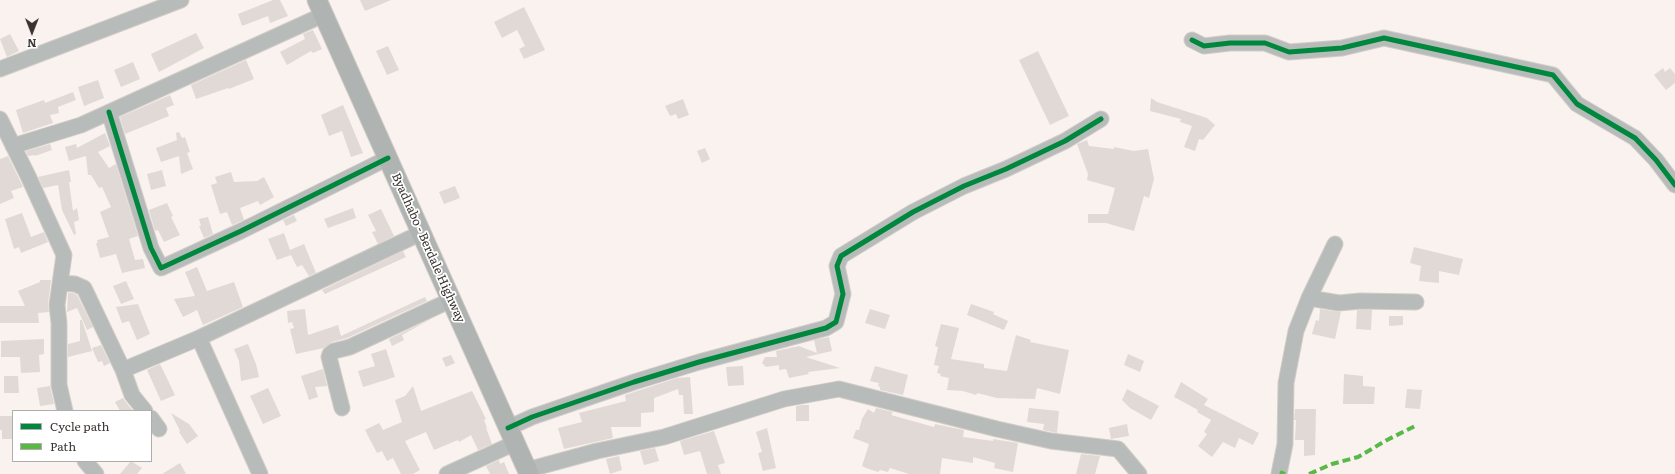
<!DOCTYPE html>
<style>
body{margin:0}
#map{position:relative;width:1675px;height:474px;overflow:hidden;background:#faf2ee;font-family:Literata,serif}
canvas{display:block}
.legend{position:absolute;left:12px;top:410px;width:140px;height:52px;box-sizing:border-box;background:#fff;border:1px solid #b0aead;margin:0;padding:5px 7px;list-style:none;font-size:12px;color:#3a3431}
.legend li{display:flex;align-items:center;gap:8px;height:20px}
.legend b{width:20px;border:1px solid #b0aead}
.north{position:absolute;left:12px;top:12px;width:40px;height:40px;-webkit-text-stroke:3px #fff;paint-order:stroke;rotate:180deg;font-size:11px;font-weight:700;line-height:16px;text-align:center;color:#3a3431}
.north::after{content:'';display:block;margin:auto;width:14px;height:18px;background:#3a3431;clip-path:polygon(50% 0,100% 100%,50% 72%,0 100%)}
</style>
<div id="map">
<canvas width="1675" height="474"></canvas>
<ul class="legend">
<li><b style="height:5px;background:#00873e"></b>Cycle path</li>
<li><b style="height:5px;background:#58b947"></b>Path</li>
</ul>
<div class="north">N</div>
</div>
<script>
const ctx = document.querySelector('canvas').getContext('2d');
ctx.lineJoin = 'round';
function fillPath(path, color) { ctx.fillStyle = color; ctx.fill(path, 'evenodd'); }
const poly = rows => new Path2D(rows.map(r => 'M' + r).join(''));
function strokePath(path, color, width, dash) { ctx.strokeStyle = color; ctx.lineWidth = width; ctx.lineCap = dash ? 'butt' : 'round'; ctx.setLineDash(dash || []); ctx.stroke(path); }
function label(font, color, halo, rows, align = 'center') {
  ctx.font = font + ' Literata,serif'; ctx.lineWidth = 3.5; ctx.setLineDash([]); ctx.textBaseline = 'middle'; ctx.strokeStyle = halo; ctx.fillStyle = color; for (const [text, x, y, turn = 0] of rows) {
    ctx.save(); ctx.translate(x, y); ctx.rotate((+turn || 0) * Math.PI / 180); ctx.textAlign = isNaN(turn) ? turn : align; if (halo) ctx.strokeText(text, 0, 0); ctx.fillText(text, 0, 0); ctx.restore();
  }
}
const building = poly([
 [273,0,280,0,288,16,270,23,268,16,242,26,238,14],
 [360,0,391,0,365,11],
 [524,7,545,50,524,59,519,49,525,46,517,30,502,38,494,22],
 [313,30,322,49,313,53,311,51,287,65,280,52,305,39,303,34],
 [196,33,204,48,159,72,151,54],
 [10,34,19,51,7,57,0,39],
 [388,46,399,70,387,75,376,51],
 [1038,51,1069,116,1050,125,1019,60],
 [246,60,254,79,229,89,228,88,196,99,191,85],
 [133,62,140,79,121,87,114,70],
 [1663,68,1665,72,1670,68,1675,74,1675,83,1666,90,1654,75],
 [98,80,104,98,84,106,78,87],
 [73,92,76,100,58,107,59,113,50,115,53,123,23,133,16,110,44,100,45,103],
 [170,95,174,105,166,108,169,116,125,134,120,117],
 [1151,98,1157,102,1207,118,1215,125,1203,140,1199,139,1195,151,1184,147,1192,126,1180,122,1181,119,1150,111],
 [683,99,689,115,678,119,676,114,670,116,665,106],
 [343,105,363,153,351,157,342,131,329,136,321,115],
 [179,132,182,138,185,137,190,152,187,153,193,169,181,174,179,156,161,162,156,148,177,140,176,133],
 [105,133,110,146,98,152,109,168,116,164,138,236,129,239,135,260,143,259,145,268,122,273,116,254,100,258,96,243,98,243,97,240,109,237,100,212,111,207,102,187,99,188,91,175,88,175,86,156,69,161,65,147,76,144,77,148],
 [1087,140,1089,146,1114,149,1114,147,1134,151,1148,149,1154,179,1149,198,1144,196,1134,231,1106,223,1088,223,1088,214,1108,214,1115,188,1087,180,1088,174,1077,144],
 [50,144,52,150,35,156,35,155,28,156,26,151],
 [705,148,710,159,702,163,697,151],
 [8,156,23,187,11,191,14,198,0,204,0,159],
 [69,170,71,182,69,182,73,211,77,208,79,220,74,222,76,234,74,235,62,210,58,185,43,188,38,177],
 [162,170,166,186,151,190,147,174],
 [231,172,234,182,257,181,264,177,274,197,260,205,258,201,240,208,244,220,232,225,227,212,220,214,211,185,217,183,215,177],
 [455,186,460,198,444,204,439,192],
 [167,203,173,216,171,217,180,235,164,242,158,230,155,231,149,210],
 [353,208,356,218,328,228,324,219],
 [381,209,394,236,378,244,372,232,376,231,368,215],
 [22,213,31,237,44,232,48,242,21,253,19,247,14,249,5,219],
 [294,215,297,221,286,226,283,220],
 [208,217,213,234,204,238,199,226,201,226,199,219],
 [284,233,290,250,304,244,316,273,309,276,302,265,297,267,291,255,277,260,268,239],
 [1414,247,1463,259,1459,275,1439,271,1439,283,1419,281,1421,266,1410,263],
 [403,251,406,257,325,294,322,290],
 [197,267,207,291,234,282,243,307,203,325,197,310,183,317,174,299,195,296,185,272],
 [40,280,51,280,48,304,49,312,38,313,39,323,0,323,0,306,25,306,18,291,40,282],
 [126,281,134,299,121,304,113,286],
 [68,293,73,293,77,295,93,327,87,330,77,308,67,312],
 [425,297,427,301,347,338,332,342,324,348,296,354,290,329,294,328,292,322,288,323,287,311,305,309,308,335,338,325,341,336],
 [138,304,150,334,137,340,129,321,122,323,116,307],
 [971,304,994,312,993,314,1008,321,1004,330,967,315],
 [870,309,890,315,885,329,865,323],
 [1320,309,1341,312,1335,339,1312,334,1316,320,1319,321],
 [1357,310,1372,310,1371,330,1356,329],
 [1389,316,1403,316,1403,325,1389,326],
 [433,318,402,335,404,340,392,346,389,339],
 [80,320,82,320,92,351,68,357,68,344,80,341],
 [941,324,959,328,951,359,984,364,984,368,1007,371,1016,335,1031,340,1030,342,1069,350,1060,394,1037,388,1035,399,997,398,977,393,976,395,963,391,947,390,949,378,940,376,941,374,937,373,939,366,934,365,938,347,935,346],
 [829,337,832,351,806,357,840,368,808,372,809,374,789,378,786,369,779,370,779,365,766,367,762,363,765,357,777,357,776,351,799,346,817,353,814,340],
 [44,339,44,354,39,355,40,372,21,373,20,357,1,357,1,341],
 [248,344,256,364,259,377,241,381,239,361,234,349],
 [101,345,110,363,104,366,102,361,98,362,92,348],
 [386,349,395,377,363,387,358,371,375,366,371,354],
 [1128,354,1144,361,1140,372,1124,365],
 [451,355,455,363,446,367,442,358],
 [160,364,175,395,161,401,147,370],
 [743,366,744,385,728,386,726,367],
 [875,366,908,375,903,395,880,390,880,387,878,386,879,383,870,381],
 [323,369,327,386,315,387,318,397,309,400,301,376],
 [1344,374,1363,376,1363,386,1375,387,1374,404,1343,404],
 [4,376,18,376,19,393,4,393],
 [690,377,693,414,684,414,683,395,679,395,678,389,654,398,654,412,641,413,641,427,611,427,613,438,564,449,558,428,582,422,579,413,626,401,625,395,637,391,677,378],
 [1181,382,1208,399,1204,405,1259,433,1253,445,1239,438,1235,448,1223,442,1212,457,1198,446,1207,434,1204,432,1211,420,1197,412,1198,410,1174,397],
 [50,386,54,404,40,406,37,388],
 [413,386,421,411,472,391,486,419,484,420,487,428,486,428,492,444,478,450,471,435,459,442,458,440,434,450,426,432,405,441,420,470,413,474,401,474,393,458,387,461,382,451,377,453,365,430,379,423,383,430,402,422,395,400,405,396],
 [268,388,281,416,263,424,250,396],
 [1127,389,1159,406,1151,420,1130,408,1122,400],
 [1407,389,1422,390,1420,409,1405,408],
 [123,398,125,401,133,411,120,411,115,402],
 [803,405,809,405,809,421,796,421,796,406],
 [876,408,893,412,891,415,934,427,935,424,964,430,963,437,993,441,993,439,1018,443,1013,472,994,468,995,463,973,457,973,463,942,458,940,474,909,474,890,468,888,472,880,470,878,472,866,468,862,466,869,444,853,438,856,430,859,430,862,419,868,409,874,413],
 [1029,408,1059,411,1057,433,1043,430,1044,424,1027,422],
 [1295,409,1316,409,1315,455,1304,456,1304,440,1295,440,1296,420,1294,420],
 [171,413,189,424,198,436,187,444,179,432,180,431],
 [0,416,13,416,13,439,2,439,2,430,0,430],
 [1127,424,1129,436,1111,439,1109,428],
 [767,428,776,468,763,471,758,453,762,452,756,432],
 [714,431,725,463,718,465,721,474,707,474,700,451,684,455,680,441],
 [655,448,659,461,644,465,640,451],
 [1081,454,1100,456,1095,474,1076,474],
 [619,456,622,470,610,474,606,459],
 [499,460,500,464,504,462,509,474,490,474,486,466],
 [131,461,142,468,137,474,120,474],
 [180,463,186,474,162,474]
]);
const minor = poly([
 [1192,40,1204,46,1230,43,1265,43,1289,52,1342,48,1384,38,1553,75,1577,104,1635,138,1656,160,1675,185],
 [0,69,181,0],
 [109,112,151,248,161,268,241,231,388,158],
 [0,119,29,178,64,255,57,305,59,323,59,385,65,411],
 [13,146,81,125,323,15],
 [60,283,75,284,84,288,123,370,132,395,145,411],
 [1309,298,1339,303,1360,301,1416,302],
 [199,338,260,474],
 [123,370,199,338,421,233],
 [342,408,329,357,330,354,334,351,350,347,451,300],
 [151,418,159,429],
 [508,428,532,417,634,382,699,362,826,328,836,322,843,294,837,266,841,256,913,212,964,186,1006,169,1065,141,1101,119],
 [85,461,96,474],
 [527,470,597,451,664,437,784,399,839,389,997,429,1051,441,1118,449,1139,474],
 [447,474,515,443],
 [1279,474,1285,444,1286,383,1296,331,1309,298,1335,244]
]);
const major = poly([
 [317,0,529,474]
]);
const quiet = poly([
 [1280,472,1285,474],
 [1309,474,1332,464,1358,457,1387,440,1417,425]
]);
const cycleway = poly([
 [1192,40,1204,46,1230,43,1265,43,1289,52,1342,48,1384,38,1553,75,1577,104,1635,138,1656,160,1675,185],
 [109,112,151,248,161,268,241,231,388,158],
 [508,428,532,417,634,382,699,362,826,328,836,322,843,294,837,266,841,256,913,212,964,186,1006,169,1065,141,1101,119]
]);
const streetNames = [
 ["Byadhabo - Berdale Highway",428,248,66]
];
fillPath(building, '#e0d9d6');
strokePath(minor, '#d3cdc9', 17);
strokePath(major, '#d3cdc9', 21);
strokePath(minor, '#b7bcba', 15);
strokePath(major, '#afb4b2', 19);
strokePath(quiet, '#58b947', 4, [8, 4]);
strokePath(cycleway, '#00873e', 5);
label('12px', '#3a3431', '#fff', streetNames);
</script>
